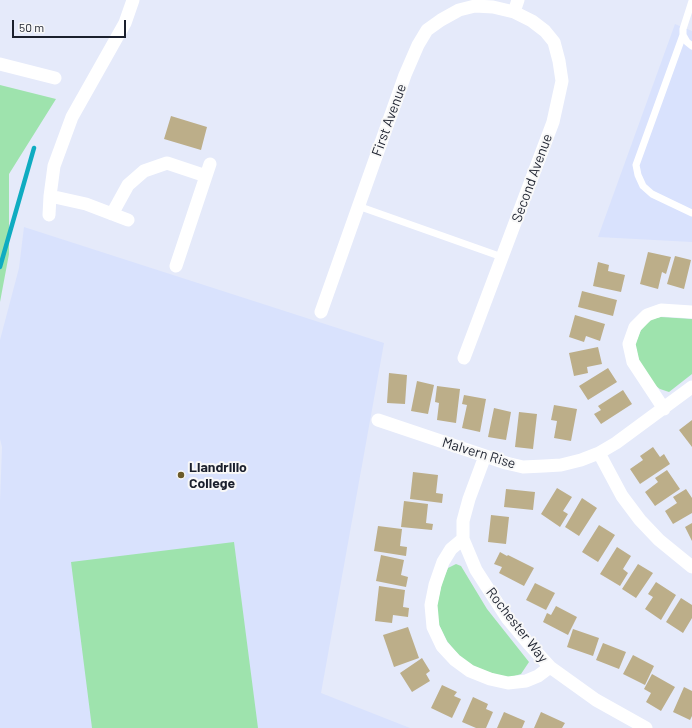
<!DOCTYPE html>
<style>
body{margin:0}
#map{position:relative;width:692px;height:728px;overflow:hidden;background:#e5eafa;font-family:Barlow,sans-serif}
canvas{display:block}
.scale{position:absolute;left:12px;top:20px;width:114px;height:18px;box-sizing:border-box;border:2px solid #1b202d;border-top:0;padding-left:5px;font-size:12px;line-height:14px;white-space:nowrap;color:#1b202d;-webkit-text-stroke:3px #f8f8f8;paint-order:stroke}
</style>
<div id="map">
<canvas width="692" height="728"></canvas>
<div class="scale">50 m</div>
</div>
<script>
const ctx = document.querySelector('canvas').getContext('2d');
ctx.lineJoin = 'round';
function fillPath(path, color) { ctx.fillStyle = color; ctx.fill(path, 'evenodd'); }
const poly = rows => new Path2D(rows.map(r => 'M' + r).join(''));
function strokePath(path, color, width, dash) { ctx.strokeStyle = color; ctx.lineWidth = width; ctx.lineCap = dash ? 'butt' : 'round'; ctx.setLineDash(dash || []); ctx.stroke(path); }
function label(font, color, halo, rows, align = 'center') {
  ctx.font = font + ' Barlow,sans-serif'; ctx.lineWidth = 4; ctx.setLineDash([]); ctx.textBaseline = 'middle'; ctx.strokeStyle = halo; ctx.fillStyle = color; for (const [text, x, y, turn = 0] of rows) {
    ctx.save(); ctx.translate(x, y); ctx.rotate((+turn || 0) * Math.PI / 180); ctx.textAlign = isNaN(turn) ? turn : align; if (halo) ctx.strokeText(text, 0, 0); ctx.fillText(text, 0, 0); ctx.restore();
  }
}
const built = poly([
 [675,24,692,31,692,242,598,237],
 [24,227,384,343,321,693,410,728,0,728,0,502,2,447,0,439,0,340,19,268]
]);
const green = poly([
 [0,85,56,99,9,174,9,254,0,302],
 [661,317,692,319,692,374,669,392,660,389,653,384,639,361,635,344,641,330,646,324,652,319],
 [234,542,258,728,92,728,71,562],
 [456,564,461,566,487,609,529,662,521,674,508,678,478,669,460,657,447,641,437,621,436,610,442,582,448,568]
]);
const stream = poly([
 [0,267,34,148]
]);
const building = poly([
 [171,116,207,127,201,150,164,139],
 [648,252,671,257,666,274,662,272,658,289,640,284],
 [675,256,691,260,684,289,667,284],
 [598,262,609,265,608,271,625,275,621,292,593,286],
 [582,291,617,300,613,316,578,307],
 [575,315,605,324,600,341,586,336,584,342,569,337],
 [598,347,602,364,587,367,588,373,574,376,569,353],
 [608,368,617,382,588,400,579,386],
 [389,373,407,375,405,404,387,403],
 [417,381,434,385,428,414,411,411],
 [437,386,460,389,456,423,437,420,439,403,435,402],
 [623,390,632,404,601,424,594,414,601,410,598,406],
 [464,395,486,399,480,432,462,428,467,405,462,404],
 [554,405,577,409,571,441,554,438,557,421,551,420],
 [494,408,511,412,506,440,488,437],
 [519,412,537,414,533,449,515,447],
 [692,420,692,447,679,430],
 [653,447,660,457,664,454,670,464,640,484,630,469,643,460,640,456],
 [667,470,680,489,655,506,645,492,658,482,655,478],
 [413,472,438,475,436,493,443,494,442,503,410,499],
 [557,488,572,497,563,511,568,514,560,527,541,514],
 [506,489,535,492,533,510,504,507],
 [686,489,692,498,692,513,673,524,665,511,677,503,673,497],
 [582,498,597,508,579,536,565,527],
 [404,501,428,504,426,523,433,524,432,530,401,527],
 [491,515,509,517,506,544,488,542],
 [692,523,692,541,685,527],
 [599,525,615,535,598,562,582,552],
 [378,526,402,529,400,546,407,547,406,556,374,551],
 [617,547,631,556,623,569,628,573,620,586,600,574],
 [500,552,507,556,508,555,534,568,524,586,499,573,502,567,494,564],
 [381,555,404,560,401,575,408,577,406,587,376,581],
 [638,564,653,573,636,598,622,589],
 [656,582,676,595,661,620,645,609,653,597,648,594],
 [535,583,555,593,546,610,526,600],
 [379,586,405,590,403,607,409,608,408,617,393,615,392,623,375,621],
 [681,598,692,605,692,618,683,633,666,622],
 [556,606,577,617,568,635,543,622,547,613,551,615],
 [408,627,419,658,394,667,383,635],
 [573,629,599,638,593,656,567,647],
 [603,643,626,652,619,669,596,660],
 [633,655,654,666,645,685,623,674],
 [422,658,430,671,426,674,430,681,412,692,400,673],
 [652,674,675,687,661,711,646,702,651,693,644,689],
 [442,685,457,692,454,696,461,699,452,718,431,708],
 [684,687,692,691,692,716,690,720,673,712],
 [473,697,488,704,486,709,493,712,486,728,476,728,462,722],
 [504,712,525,721,522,728,497,728],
 [541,712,565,723,562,728,534,728]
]);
const lane = poly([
 [692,1,683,29,683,35,687,42,692,46],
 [683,35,636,165,638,175,643,186,652,194,692,213],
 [358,206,502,257]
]);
const street = poly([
 [0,64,55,78],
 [50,196,86,204,128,220],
 [112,214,128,185,144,171,167,163,206,176],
 [49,215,50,196,54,166,72,117,125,23,133,0],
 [176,266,210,164],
 [321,312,405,75,418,45,427,30,441,20,459,10,475,6,493,7,514,12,518,0],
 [464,358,553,122,562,81,559,61,554,42,545,31,532,21,514,12],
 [664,409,633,362,629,344,635,327,647,315,661,310,692,312],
 [378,420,506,463,523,467,544,466,561,465,581,460,599,453,616,443,692,387],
 [599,453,622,496,640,520,659,540,692,567],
 [485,456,469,499,463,521,463,539,476,570,507,618,528,643,550,667,596,700,646,728],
 [463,539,451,549,443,562,435,585,431,605,433,627,442,646,455,660,470,671,490,679,508,683,526,681,538,676,550,667]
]);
const markers = [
 [181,475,4,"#6c5b29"]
];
const streetNames = [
 ["First Avenue",389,120,-70],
 ["Second Avenue",532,178,-70],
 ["Malvern Rise",479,453,17],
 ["Rochester Way",517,625,52]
];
const poiNames = [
 ["Llandrillo",189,467],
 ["College",189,483]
];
fillPath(built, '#d9e2fd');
fillPath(green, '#9ee3ad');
strokePath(stream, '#0facc1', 4.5);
fillPath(building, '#bcae89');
strokePath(lane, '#fff', 7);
strokePath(street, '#fff', 13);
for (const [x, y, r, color] of markers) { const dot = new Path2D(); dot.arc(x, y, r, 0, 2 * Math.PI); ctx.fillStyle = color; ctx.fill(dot); strokePath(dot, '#f8f8f8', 1.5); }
label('14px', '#1b202d', '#f8f8f8', streetNames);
label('bold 14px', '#1b202d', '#f8f8f8', poiNames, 'left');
</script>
